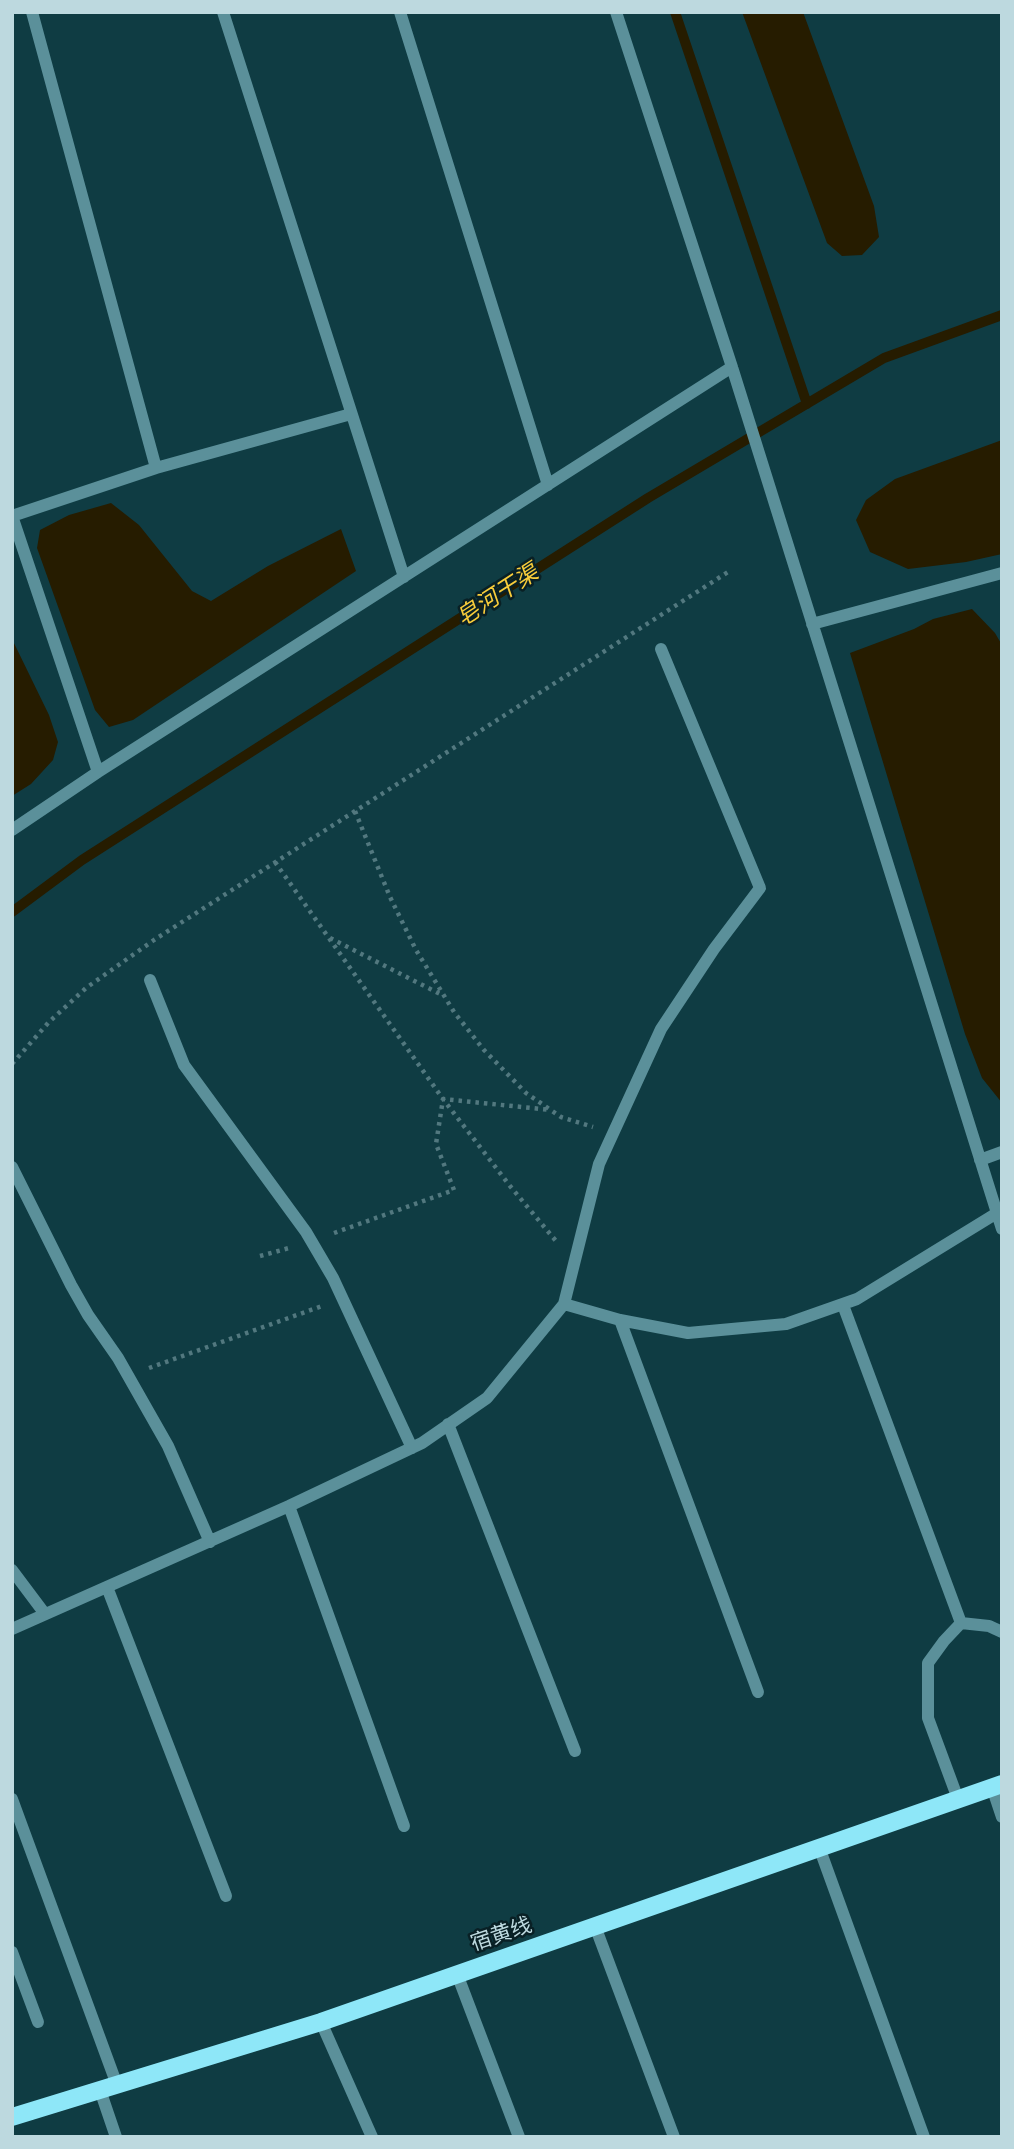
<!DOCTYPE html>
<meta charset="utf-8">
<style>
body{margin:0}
#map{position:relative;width:1014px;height:2149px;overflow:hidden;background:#0f3c43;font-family:Ubuntu,sans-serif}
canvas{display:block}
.frame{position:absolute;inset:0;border:14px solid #bdd9df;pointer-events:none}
</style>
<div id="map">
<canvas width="1014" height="2149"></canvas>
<div class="frame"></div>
</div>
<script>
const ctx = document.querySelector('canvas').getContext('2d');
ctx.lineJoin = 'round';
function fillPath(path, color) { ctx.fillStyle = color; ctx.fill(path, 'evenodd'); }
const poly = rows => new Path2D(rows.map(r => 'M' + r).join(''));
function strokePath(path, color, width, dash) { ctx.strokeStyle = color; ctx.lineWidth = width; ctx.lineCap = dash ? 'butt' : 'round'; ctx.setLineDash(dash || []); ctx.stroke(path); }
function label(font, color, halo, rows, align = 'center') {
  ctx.font = font + ' Ubuntu,"Noto Sans SC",sans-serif'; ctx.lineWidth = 5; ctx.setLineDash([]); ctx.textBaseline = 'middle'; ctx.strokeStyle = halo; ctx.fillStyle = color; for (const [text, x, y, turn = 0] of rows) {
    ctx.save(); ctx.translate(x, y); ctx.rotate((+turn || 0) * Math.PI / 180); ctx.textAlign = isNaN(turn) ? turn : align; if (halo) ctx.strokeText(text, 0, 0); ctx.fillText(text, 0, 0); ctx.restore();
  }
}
const water = poly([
 [742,12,803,12,874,206,879,237,862,255,842,256,827,243],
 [1002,440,1002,554,966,562,908,569,870,552,856,520,866,500,895,479],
 [111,503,139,525,192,591,211,601,268,566,341,529,356,571,133,720,109,727,95,710,37,548,40,530,69,515],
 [972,609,995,633,1002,645,1002,1103,982,1078,965,1034,850,653,914,629,933,619],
 [12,639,49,715,58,742,53,760,31,784,12,796]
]);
const stream = poly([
 [675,12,807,404],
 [12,912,82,860,648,498,884,358,1002,315]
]);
const path = poly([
 [355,811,390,897,416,950,454,1012,484,1050,526,1093,561,1117,593,1127],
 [275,862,443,1099,510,1186,556,1241],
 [330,938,444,996],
 [12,1064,49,1022,86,988,154,940,728,572],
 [334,1233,454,1190,436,1144,443,1099,551,1110],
 [260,1256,289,1248],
 [149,1368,322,1306]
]);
const minor = poly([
 [32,12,156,468,351,414],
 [223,12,404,577],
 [400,12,548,485],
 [616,12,732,367,1002,1229],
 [12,516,98,772],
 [12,516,156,468],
 [812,624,1002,573],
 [12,830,98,772,732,367],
 [150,980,184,1065,306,1232,333,1278,412,1448],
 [980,1160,1002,1152],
 [12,1167,71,1285,88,1315,118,1358,168,1446,210,1542],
 [564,1304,620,1320,688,1333,786,1324,857,1299,997,1213],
 [843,1305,961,1623],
 [620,1320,758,1692],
 [448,1424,575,1751],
 [289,1506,404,1826],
 [12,1570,45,1614],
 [107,1587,226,1896],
 [12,1629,289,1506,422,1443,487,1398,564,1304,599,1164,661,1029,714,949,760,888,661,649],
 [992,1787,1002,1817],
 [12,1799,117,2085],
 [958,1799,928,1718,928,1663,944,1641,961,1623,989,1626,1002,1632],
 [819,1847,924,2137],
 [595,1926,674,2137],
 [12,1952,38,2022],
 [457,1974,519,2137],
 [321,2022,372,2137],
 [100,2090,116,2137]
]);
const major = poly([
 [12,2117,321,2022,1002,1784]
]);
const streetNames = [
 ["宿黄线",501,1934,-19]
];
const waterNames = [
 ["皂河干渠",497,595,-33]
];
fillPath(water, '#261c00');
strokePath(stream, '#261c00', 10);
strokePath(path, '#52787f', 4.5, [3.5, 5]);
strokePath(minor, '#5b909a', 12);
strokePath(major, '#8ee7f8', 18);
label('21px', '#bdd9df', '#092025', streetNames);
label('italic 23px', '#f9cd3b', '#092025', waterNames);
</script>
